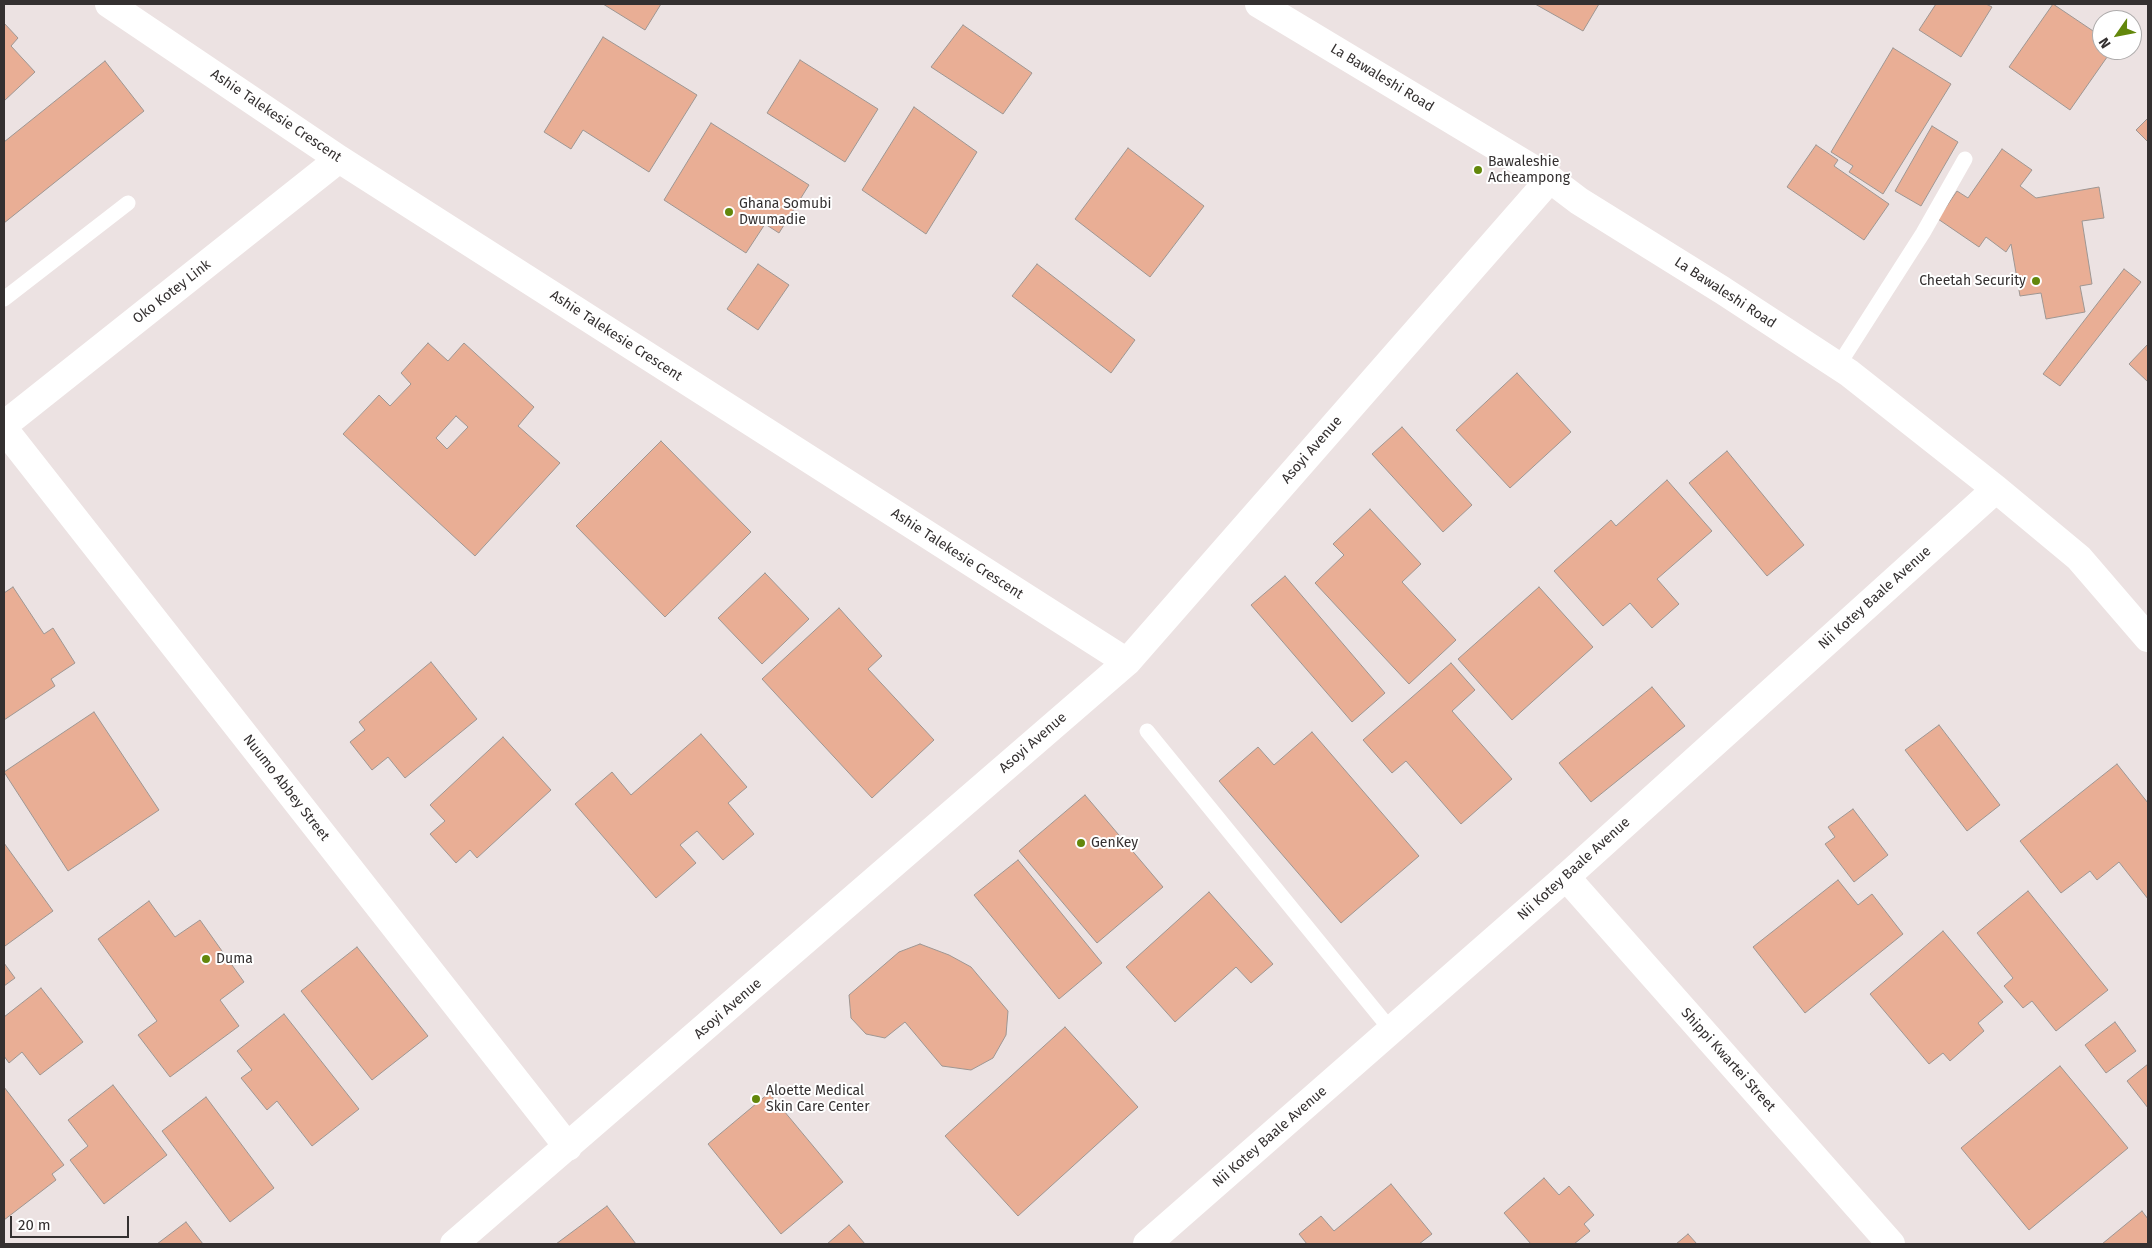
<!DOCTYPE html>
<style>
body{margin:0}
#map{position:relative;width:2152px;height:1248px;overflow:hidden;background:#ece2e2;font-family:"Fira Sans",sans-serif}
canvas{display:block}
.frame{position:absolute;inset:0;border:5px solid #343030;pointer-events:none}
.north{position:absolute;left:2092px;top:10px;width:50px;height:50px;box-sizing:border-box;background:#fff;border:1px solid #aeacac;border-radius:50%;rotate:237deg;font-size:14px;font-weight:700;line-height:20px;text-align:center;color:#343030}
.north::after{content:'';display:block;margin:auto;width:18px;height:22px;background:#63870b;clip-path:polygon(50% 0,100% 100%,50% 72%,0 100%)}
.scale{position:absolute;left:10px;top:1216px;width:119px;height:22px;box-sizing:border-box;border:2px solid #343030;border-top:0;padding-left:6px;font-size:15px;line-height:18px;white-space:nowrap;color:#343030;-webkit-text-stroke:4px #fff;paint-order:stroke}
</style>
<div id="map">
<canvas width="2152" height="1248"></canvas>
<div class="frame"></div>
<div class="north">N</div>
<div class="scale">20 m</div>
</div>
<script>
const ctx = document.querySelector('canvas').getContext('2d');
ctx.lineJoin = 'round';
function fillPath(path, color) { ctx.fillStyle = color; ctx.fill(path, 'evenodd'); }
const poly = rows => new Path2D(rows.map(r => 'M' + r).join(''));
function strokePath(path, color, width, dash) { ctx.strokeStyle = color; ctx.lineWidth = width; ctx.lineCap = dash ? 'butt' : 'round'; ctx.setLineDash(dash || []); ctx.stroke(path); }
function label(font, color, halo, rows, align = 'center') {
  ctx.font = font + ' "Fira Sans",sans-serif'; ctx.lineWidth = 4; ctx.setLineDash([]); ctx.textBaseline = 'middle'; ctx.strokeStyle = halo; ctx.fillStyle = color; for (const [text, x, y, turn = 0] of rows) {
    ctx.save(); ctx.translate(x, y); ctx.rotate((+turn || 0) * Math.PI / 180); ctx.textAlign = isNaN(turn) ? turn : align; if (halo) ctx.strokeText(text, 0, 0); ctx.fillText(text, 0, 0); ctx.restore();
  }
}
const building = poly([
 [603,4,661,4,645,30,603,4],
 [1535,4,1599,4,1583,31,1535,4],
 [1936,4,1986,4,1992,7,1961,57,1919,30,1936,4],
 [2053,4,2102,37,2102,50,2112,50,2070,110,2009,67,2053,4],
 [4,23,18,38,11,46,35,72,4,101,4,23],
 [963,25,1032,73,1003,114,931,67,963,25],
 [603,37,697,95,649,172,583,130,571,149,544,132,603,37],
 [1893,48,1951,84,1883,194,1849,172,1853,166,1831,152,1893,48],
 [800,60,878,109,845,162,767,113,800,60],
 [105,61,144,111,4,223,4,142,105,61],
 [914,107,977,152,926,234,862,190,914,107],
 [2148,118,2148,142,2136,130,2148,118],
 [711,123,809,185,779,233,765,224,746,253,664,200,711,123],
 [1932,126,1958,142,1921,206,1895,191,1932,126],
 [1816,145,1838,160,1834,166,1889,204,1864,240,1787,187,1816,145],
 [1128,148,1204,206,1150,277,1075,219,1128,148],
 [2002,149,2032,170,2020,186,2036,198,2099,187,2104,218,2082,221,2092,284,2080,286,2085,312,2046,319,2041,293,2020,296,2011,244,2006,252,1986,237,1979,247,1938,219,1957,191,1968,198,2002,149],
 [758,264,789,285,758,330,727,309,758,264],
 [1037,264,1135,340,1111,373,1012,296,1037,264],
 [2124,269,2141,282,2060,386,2043,374,2124,269],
 [428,343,448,361,464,343,534,407,518,426,560,463,475,556,343,434,379,395,390,406,411,384,401,373,428,343],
 [456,416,468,427,447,449,436,438,456,416],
 [2148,344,2148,382,2129,364,2148,344],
 [1517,373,1571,432,1510,488,1456,430,1517,373],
 [1402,427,1472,505,1443,532,1372,454,1402,427],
 [661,441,751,532,665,617,576,526,661,441],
 [1727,451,1804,545,1767,576,1689,483,1727,451],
 [1667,480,1712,531,1657,579,1679,604,1652,628,1630,603,1603,626,1554,571,1611,520,1616,526,1667,480],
 [1370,509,1421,564,1402,582,1456,640,1409,684,1315,583,1344,555,1333,544,1370,509],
 [765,573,809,619,762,664,718,618,765,573],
 [1285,576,1385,693,1352,722,1251,605,1285,576],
 [13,587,44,634,53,628,75,663,51,679,55,686,4,720,4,593,13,587],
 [1539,587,1593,647,1512,720,1458,659,1539,587],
 [839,608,882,656,868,669,934,740,872,798,762,679,839,608],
 [431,662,477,719,405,778,388,757,372,770,350,742,365,730,359,722,431,662],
 [1451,663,1475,690,1452,711,1512,779,1461,824,1406,761,1392,773,1363,740,1451,663],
 [1652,687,1685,726,1591,802,1559,763,1652,687],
 [94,712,159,810,68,871,4,772,94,712],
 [1939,725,2000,805,1967,831,1905,750,1939,725],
 [1312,732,1419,856,1341,923,1219,781,1258,747,1274,765,1312,732],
 [701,734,747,787,728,803,754,834,723,860,697,831,680,845,696,863,656,898,575,804,612,772,631,795,701,734],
 [503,737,551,790,477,858,470,850,456,863,430,834,445,821,430,805,503,737],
 [2117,764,2148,803,2148,899,2119,862,2097,880,2090,871,2061,893,2020,841,2117,764],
 [1085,795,1163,887,1097,943,1019,851,1085,795],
 [1853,809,1888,855,1854,882,1825,844,1835,837,1828,827,1853,809],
 [4,843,53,911,5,946,4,944,4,843],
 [1018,860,1102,963,1059,999,974,895,1018,860],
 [1838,880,1858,905,1872,894,1903,934,1805,1013,1753,947,1838,880],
 [2028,891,2108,990,2056,1031,2032,1001,2023,1008,2004,986,2013,978,1977,933,2028,891],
 [1209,892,1273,964,1251,983,1236,967,1175,1022,1126,967,1209,892],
 [149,901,175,937,200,920,244,982,220,1000,239,1026,170,1077,138,1035,157,1021,98,939,149,901],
 [1943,931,2003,1002,1978,1023,1984,1031,1950,1061,1943,1053,1929,1064,1870,994,1943,931],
 [920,944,949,955,971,967,1008,1011,1006,1035,993,1058,971,1070,942,1066,905,1022,885,1038,866,1034,851,1018,849,995,899,952,920,944],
 [357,947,428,1036,372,1080,301,991,357,947],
 [4,963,15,978,4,986,4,963],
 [41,988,83,1042,40,1075,22,1052,9,1063,4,1056,4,1017,41,988],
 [284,1014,359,1109,312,1146,277,1101,267,1110,241,1078,252,1070,237,1051,284,1014],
 [2115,1022,2136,1051,2106,1073,2085,1045,2115,1022],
 [1065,1027,1138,1107,1018,1216,945,1136,1065,1027],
 [2148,1064,2148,1108,2127,1081,2148,1064],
 [2060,1066,2128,1148,2029,1230,1961,1148,2060,1066],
 [113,1085,167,1155,104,1204,70,1160,88,1146,68,1120,113,1085],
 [4,1087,64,1165,52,1174,56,1180,4,1220,4,1087],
 [769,1093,843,1182,781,1234,708,1144,769,1093],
 [206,1097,274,1188,230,1222,162,1131,206,1097],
 [1544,1178,1559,1195,1569,1186,1594,1215,1584,1224,1590,1231,1574,1244,1531,1244,1504,1213,1544,1178],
 [1391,1184,1432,1234,1419,1244,1307,1244,1299,1234,1321,1216,1334,1231,1391,1184],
 [607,1206,636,1244,556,1244,607,1206],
 [2142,1211,2148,1219,2148,1244,2102,1244,2142,1211],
 [186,1222,203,1244,157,1244,186,1222],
 [849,1225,865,1244,827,1244,849,1225],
 [1688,1234,1697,1244,1676,1244,1688,1234]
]);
const lane = poly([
 [4,299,128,203],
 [1838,366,1923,233,1965,159],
 [1147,731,1391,1030]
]);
const street = poly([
 [109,4,339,159,1127,662],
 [4,425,339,159],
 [4,429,568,1147],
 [1566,877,1891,1244],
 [454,1244,1127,662,1550,179]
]);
const secondary = poly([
 [1259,4,1550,179,1579,201,1722,290,1849,373,1996,489,2079,558,2148,638],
 [1147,1244,1566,877,1996,489]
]);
const markers = [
 [1478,170,5,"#63870b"],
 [729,212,5,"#63870b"],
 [2036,281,5,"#63870b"],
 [1081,843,5,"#63870b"],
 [206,959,5,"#63870b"],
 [756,1099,5,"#63870b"]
];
const streetNames = [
 ["La Bawaleshi Road",1382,78,31],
 ["Ashie Talekesie Crescent",276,116,34],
 ["Oko Kotey Link",172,292,-38],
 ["La Bawaleshi Road",1725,293,33],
 ["Ashie Talekesie Crescent",616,336,33],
 ["Asoyi Avenue",1312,450,-49],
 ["Ashie Talekesie Crescent",957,554,33],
 ["Nii Kotey Baale Avenue",1875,598,-42],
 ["Asoyi Avenue",1033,743,-41],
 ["Nuumo Abbey Street",286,788,52],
 ["Nii Kotey Baale Avenue",1574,869,-42],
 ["Asoyi Avenue",728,1009,-41],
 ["Shippi Kwartei Street",1728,1060,48],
 ["Nii Kotey Baale Avenue",1270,1137,-41]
];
const poiNames = [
 ["Bawaleshie",1488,162],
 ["Acheampong",1488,178],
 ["Ghana Somubi",739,204],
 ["Dwumadie",739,220],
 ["Cheetah Security",2026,281,"right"],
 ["GenKey",1091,843],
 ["Duma",216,959],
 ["Aloette Medical",766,1091],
 ["Skin Care Center",766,1107]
];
fillPath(building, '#e9ae95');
strokePath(building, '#9e9692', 1);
strokePath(lane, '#fff', 15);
strokePath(street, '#fff', 28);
strokePath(secondary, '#fff', 28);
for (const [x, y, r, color] of markers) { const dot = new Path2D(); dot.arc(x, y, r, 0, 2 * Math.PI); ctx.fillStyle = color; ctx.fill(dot); strokePath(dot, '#fff', 2); }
label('14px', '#343030', '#fff', streetNames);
label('14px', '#343030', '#fff', poiNames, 'left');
</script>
